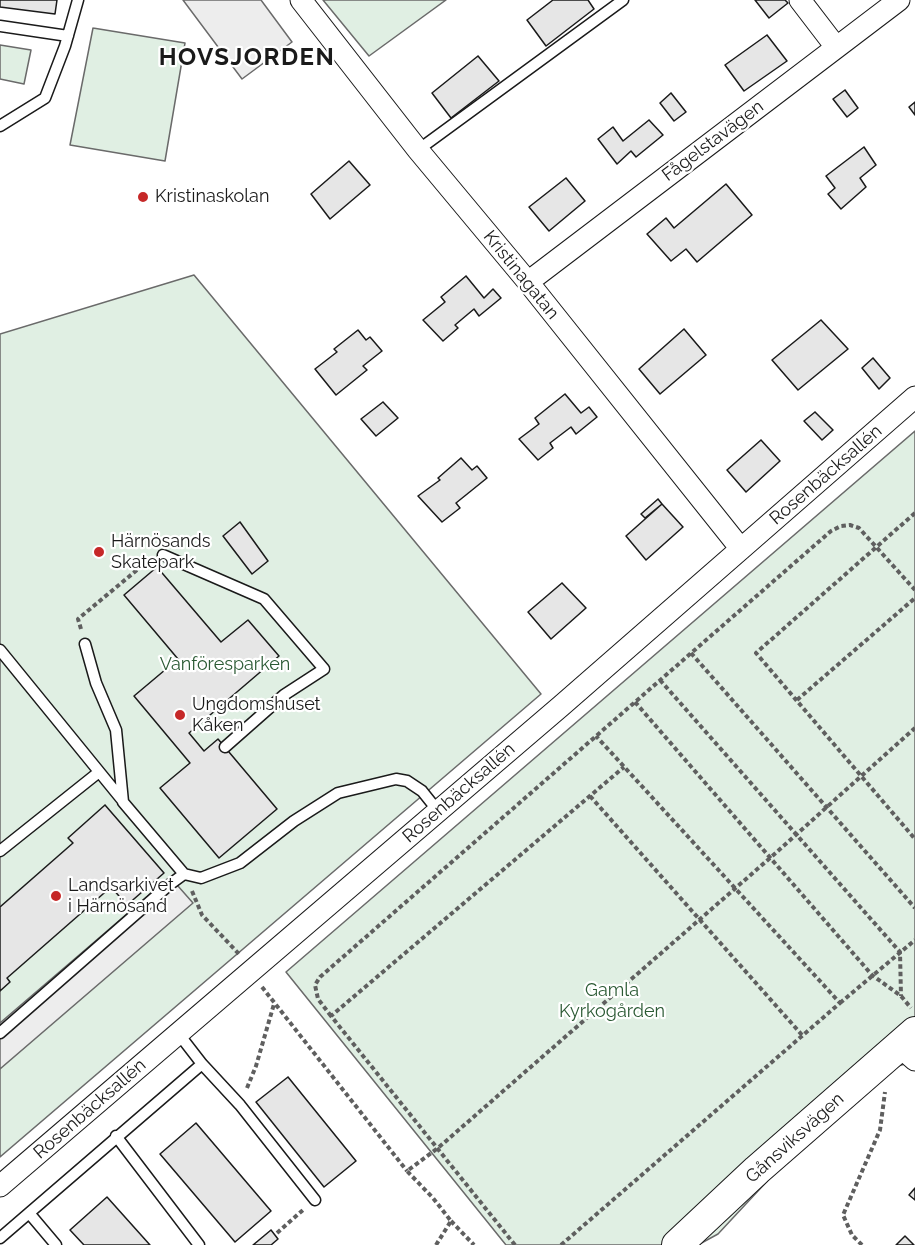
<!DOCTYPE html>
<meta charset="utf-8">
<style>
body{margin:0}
canvas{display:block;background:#fff}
</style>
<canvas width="915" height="1245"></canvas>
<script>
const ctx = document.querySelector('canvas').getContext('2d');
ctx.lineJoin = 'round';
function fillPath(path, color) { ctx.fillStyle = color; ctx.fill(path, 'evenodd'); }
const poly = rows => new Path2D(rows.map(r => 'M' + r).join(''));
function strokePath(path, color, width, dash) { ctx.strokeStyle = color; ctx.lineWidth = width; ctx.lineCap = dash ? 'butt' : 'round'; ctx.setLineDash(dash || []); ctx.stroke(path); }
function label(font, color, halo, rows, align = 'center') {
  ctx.font = font + ' Raleway,sans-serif'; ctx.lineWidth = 4.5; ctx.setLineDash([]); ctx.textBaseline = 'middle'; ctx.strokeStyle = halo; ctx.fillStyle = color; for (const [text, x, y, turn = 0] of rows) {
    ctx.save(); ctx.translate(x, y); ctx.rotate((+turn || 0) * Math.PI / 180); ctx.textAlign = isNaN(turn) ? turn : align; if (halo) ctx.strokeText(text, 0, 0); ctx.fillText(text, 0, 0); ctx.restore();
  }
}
const green = poly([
 [323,0,446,0,369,56,323,0],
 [93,28,185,43,165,161,70,145,93,28],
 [0,45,31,50,24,84,0,79,0,45],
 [194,275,541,694,0,1157,0,334,194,275],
 [915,431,915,1057,908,1063,865,1076,718,1234,698,1245,506,1245,286,972,915,431]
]);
const parking = poly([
 [183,0,261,0,292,42,242,79,183,0],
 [170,877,193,903,0,1069,0,1023,170,877]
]);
const building = poly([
 [0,0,57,0,55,14,0,7,0,0],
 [553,0,588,0,594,9,546,46,527,20,553,0],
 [755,0,785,0,788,3,769,18,755,0],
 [767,35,787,61,744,91,725,65,767,35],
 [478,56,499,81,451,118,432,93,478,56],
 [845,90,858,108,847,117,833,99,845,90],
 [671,93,686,112,674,121,660,103,671,93],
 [915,102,915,115,909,107,915,102],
 [649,120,663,135,636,157,631,151,617,164,598,139,613,127,623,141,649,120],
 [864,147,876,165,860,178,866,187,841,209,828,194,835,188,826,176,864,147],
 [349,161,370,185,330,219,311,194,349,161],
 [566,178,585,201,549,231,529,207,566,178],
 [726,184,752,215,697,262,686,249,671,261,647,234,666,218,674,228,726,184],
 [466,276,484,298,493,289,501,298,479,316,474,309,455,325,458,328,443,341,423,320,445,302,441,297,466,276],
 [821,320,848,349,798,390,772,360,821,320],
 [684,329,706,355,660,394,639,369,684,329],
 [358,330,366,340,370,337,382,351,363,366,367,370,336,395,315,369,337,352,334,349,358,330],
 [873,358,890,378,879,389,862,368,873,358],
 [565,394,581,413,589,407,597,417,576,434,571,427,550,443,553,448,538,460,519,439,539,424,535,418,565,394],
 [383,402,398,418,376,436,361,419,383,402],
 [815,412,833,430,822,440,804,421,815,412],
 [761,440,780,461,746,492,727,470,761,440],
 [461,458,472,470,477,466,487,478,456,503,460,508,442,522,418,496,440,480,438,478,461,458],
 [658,499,662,504,645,518,641,514,658,499],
 [662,504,683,527,646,560,626,536,662,504],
 [240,522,268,561,252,574,223,536,240,522],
 [157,567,221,642,248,620,279,656,189,733,204,751,218,739,277,809,219,858,160,788,190,763,134,696,178,659,124,595,157,567],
 [562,583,586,608,551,639,528,612,562,583],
 [105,805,164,873,127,905,111,887,7,978,10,982,0,991,0,907,73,843,68,838,105,805],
 [288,1077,356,1161,324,1187,256,1102,288,1077],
 [196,1123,271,1211,235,1242,160,1154,196,1123],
 [915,1188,915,1200,909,1195,915,1188],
 [107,1197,150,1245,84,1245,70,1230,107,1197],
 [271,1230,278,1239,271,1245,253,1245,271,1230],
 [905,1236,914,1245,896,1245,905,1236]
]);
const path = poly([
 [915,513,756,653,915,839],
 [81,629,78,619,149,560],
 [691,653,915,908],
 [660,680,900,952,901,996],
 [797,700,915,598],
 [635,702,872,975,901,996,911,1008],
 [590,796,802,1035],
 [192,891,202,915,239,954],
 [262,987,407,1171],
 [840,1003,915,940],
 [331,1016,318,999,315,985,320,977,831,531,841,526,850,525,859,528,915,590],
 [247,1088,256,1066,274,1004],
 [451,1221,474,1245],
 [277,1233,303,1210],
 [436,1245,451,1221,433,1198,407,1171,438,1148,770,858,915,728],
 [515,1245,331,1016,624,767],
 [561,1245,840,1003,596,736],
 [862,1245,852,1235,843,1215,880,1130,885,1092]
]);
const service = poly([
 [0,26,68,36],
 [0,126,45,98,65,46,78,0],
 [418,150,623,0],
 [163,555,264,599,324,669,284,695,225,747],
 [85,644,96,683,116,730,123,802,184,874],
 [0,650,123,801],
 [0,851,99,772],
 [0,1033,169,885,184,874,201,878,240,863,294,821,338,793,396,779,407,781,422,791,438,811],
 [178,1033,202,1064,240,1105,315,1200],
 [116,1136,199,1245],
 [29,1213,56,1245],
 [0,1238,202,1064]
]);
const minor = poly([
 [301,0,418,150,528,282,741,549],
 [800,0,836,47],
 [528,282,899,0],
 [899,1046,915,1060],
 [0,1186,561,706,915,397]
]);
const secondary = poly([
 [677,1245,757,1170,915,1032]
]);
const markers = [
 [143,197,6,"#c62828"],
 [99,552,6,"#c62828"],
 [180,715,6,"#c62828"],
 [56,896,6,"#c62828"]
];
const streetNames = [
 ["Fågelstavägen",713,141,-37],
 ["Kristinagatan",521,275,51],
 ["Rosenbäcksallén",826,475,-41],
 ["Rosenbäcksallén",459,793,-41],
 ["Rosenbäcksallén",90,1109,-41],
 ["Gånsviksvägen",795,1138,-42]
];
const poiNames = [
 ["Kristinaskolan",155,197],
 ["Härnösands",111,542],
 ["Skatepark",111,563],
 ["Ungdomshuset",192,705],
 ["Kåken",192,726],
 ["Landsarkivet",68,886],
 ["i Härnösand",68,907]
];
const parkNames = [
 ["Vanföresparken",225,665],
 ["Gamla",612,991],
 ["Kyrkogården",612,1012]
];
const districtNames = [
 ["HOVSJORDEN",247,58]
];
fillPath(green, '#e0efe3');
strokePath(green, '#6a6a6a', 1.5);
fillPath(parking, '#ededed');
strokePath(parking, '#6a6a6a', 1.5);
fillPath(building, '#e6e6e6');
strokePath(building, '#1a1a1a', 1.5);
strokePath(service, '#1a1a1a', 13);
strokePath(minor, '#1a1a1a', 23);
strokePath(secondary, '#1a1a1a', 32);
strokePath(path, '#5f5f5f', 4, [4.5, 3]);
strokePath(service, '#fff', 10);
strokePath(minor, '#fff', 21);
strokePath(secondary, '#fff', 30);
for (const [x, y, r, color] of markers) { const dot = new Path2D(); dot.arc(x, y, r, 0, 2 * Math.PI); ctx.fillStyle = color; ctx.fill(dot); strokePath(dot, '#fff', 2); }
label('18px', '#1a1a1a', '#fff', streetNames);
label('18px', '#1a1a1a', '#fff', poiNames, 'left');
label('18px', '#2b5a34', '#fff', parkNames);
ctx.letterSpacing = '1.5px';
label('bold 24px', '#1a1a1a', '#fff', districtNames);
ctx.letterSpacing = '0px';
</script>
